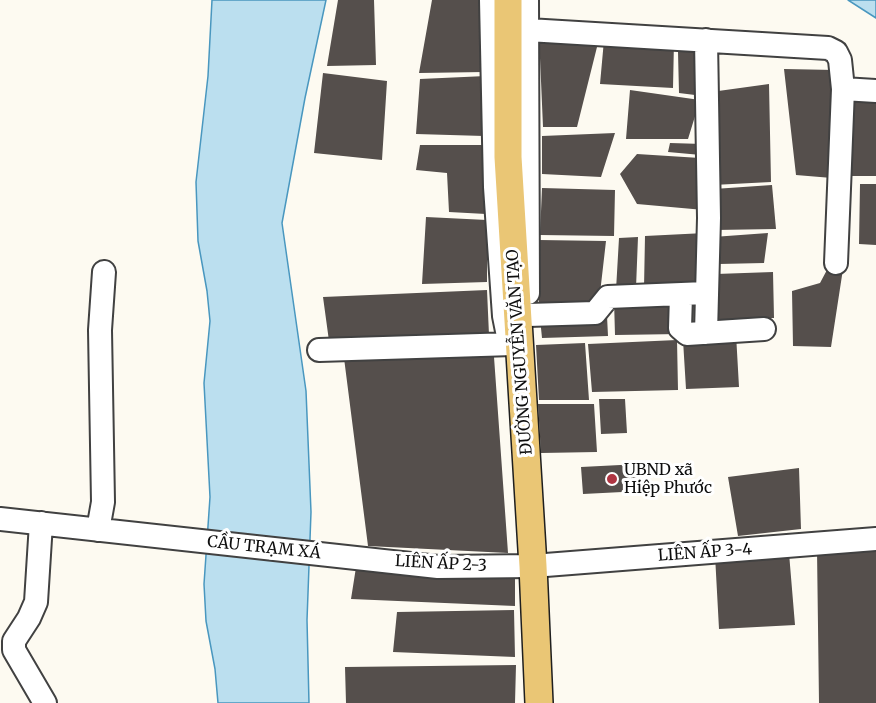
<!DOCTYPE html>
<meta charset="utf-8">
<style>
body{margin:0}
canvas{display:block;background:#fdfaf1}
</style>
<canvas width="876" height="703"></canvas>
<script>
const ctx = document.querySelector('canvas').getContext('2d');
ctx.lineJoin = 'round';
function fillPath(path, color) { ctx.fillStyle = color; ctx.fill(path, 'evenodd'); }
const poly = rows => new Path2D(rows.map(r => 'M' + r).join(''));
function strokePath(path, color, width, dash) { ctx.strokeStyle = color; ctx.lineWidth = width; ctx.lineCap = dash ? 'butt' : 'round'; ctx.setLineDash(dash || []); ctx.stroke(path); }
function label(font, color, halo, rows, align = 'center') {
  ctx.font = font + ' Merriweather,serif'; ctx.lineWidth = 6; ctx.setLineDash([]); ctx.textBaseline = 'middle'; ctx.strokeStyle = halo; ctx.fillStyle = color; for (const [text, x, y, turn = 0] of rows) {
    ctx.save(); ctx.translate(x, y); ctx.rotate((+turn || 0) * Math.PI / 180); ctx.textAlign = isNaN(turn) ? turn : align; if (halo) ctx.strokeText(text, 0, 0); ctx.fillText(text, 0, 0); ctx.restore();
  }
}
const water = poly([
 [212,0,326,0,305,98,282,223,306,391,311,512,307,620,309,703,218,703,215,669,206,621,204,584,210,497,204,383,210,321,207,291,198,241,196,182,208,76,212,0],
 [848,0,876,0,876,18,848,0]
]);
const building = poly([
 [338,0,374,0,376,65,327,66],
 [432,0,483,0,484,72,419,73],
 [539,35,599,39,577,127,543,127],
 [604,40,674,41,673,88,600,84],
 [678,52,704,52,703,96,679,93],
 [784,69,835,70,832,178,796,175],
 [323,73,387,81,382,160,314,153],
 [486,76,484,136,416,134,420,79],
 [769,84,771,182,713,185,711,92],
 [630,90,700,100,688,139,626,139],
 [849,99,876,100,876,176,849,176],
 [615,133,601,177,542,174,542,136],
 [670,143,703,144,701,155,668,152],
 [420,145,487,145,486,214,449,212,447,173,416,170],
 [637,154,700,158,704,210,637,204,620,174],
 [860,184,876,184,876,245,859,244],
 [772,185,776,229,715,230,714,189],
 [542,188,615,190,614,236,540,235],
 [426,217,487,220,487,282,422,284],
 [705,233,702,286,644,288,645,236],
 [768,233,764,263,719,264,713,237],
 [638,237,636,288,616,290,619,238],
 [539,240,606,241,599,302,539,306],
 [828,268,843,269,831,347,793,346,792,291,820,283],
 [773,272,774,318,715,320,716,274],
 [487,290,489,335,329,341,323,297],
 [678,298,680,334,615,335,614,300],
 [607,316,608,336,542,338,540,318],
 [736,334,739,387,686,389,683,340],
 [677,340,678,390,592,392,588,344],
 [585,343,589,400,539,400,536,345],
 [494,357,508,553,368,546,344,358],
 [599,399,625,399,627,433,601,434],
 [538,404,594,404,597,452,541,453],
 [640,464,642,491,583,494,581,467],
 [799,468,801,529,738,536,728,477],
 [876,549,876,703,819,703,817,550],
 [789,553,795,625,719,629,715,555],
 [357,561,515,571,515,606,351,599],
 [514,610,515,657,393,652,397,612],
 [516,665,515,703,346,703,345,667]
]);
const minor = poly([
 [491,0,495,187,504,316,507,331,512,342],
 [527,0,528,293],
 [528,30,828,48,836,52,840,60,843,89,836,263],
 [843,89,876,91],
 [681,295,680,328,687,334,764,329],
 [528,315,595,313,608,297,706,293],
 [706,333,709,218,706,40],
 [319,350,513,344],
 [0,519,438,567,533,566,876,539],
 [41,523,36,602,29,618,14,641,14,650,45,703],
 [98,530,103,502,100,330,104,272]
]);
const major = poly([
 [508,0,508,157,533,566,539,703]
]);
const markers = [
 [612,479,6,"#af3542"]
];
const streetNames = [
 ["ĐƯỜNG NGUYỄN VĂN TẠO",520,352,-94],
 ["CẦU TRẠM XÁ",264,548,6],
 ["LIÊN ẤP 3-4",705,553,-4],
 ["LIÊN ẤP 2-3",441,564,3]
];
const poiNames = [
 ["UBND xã",624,470],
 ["Hiệp Phước",624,488]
];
fillPath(water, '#bbdfef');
strokePath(water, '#4997bf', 1.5);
fillPath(building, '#554f4c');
strokePath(minor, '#414141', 26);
strokePath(major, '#1f1f1f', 30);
strokePath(minor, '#fff', 22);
strokePath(major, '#eac675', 27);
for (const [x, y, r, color] of markers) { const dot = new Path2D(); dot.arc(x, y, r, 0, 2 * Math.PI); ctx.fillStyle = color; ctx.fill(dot); strokePath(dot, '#fff', 2); }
label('16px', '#0e0e0e', '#fff', streetNames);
label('16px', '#0e0e0e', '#fff', poiNames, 'left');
</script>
